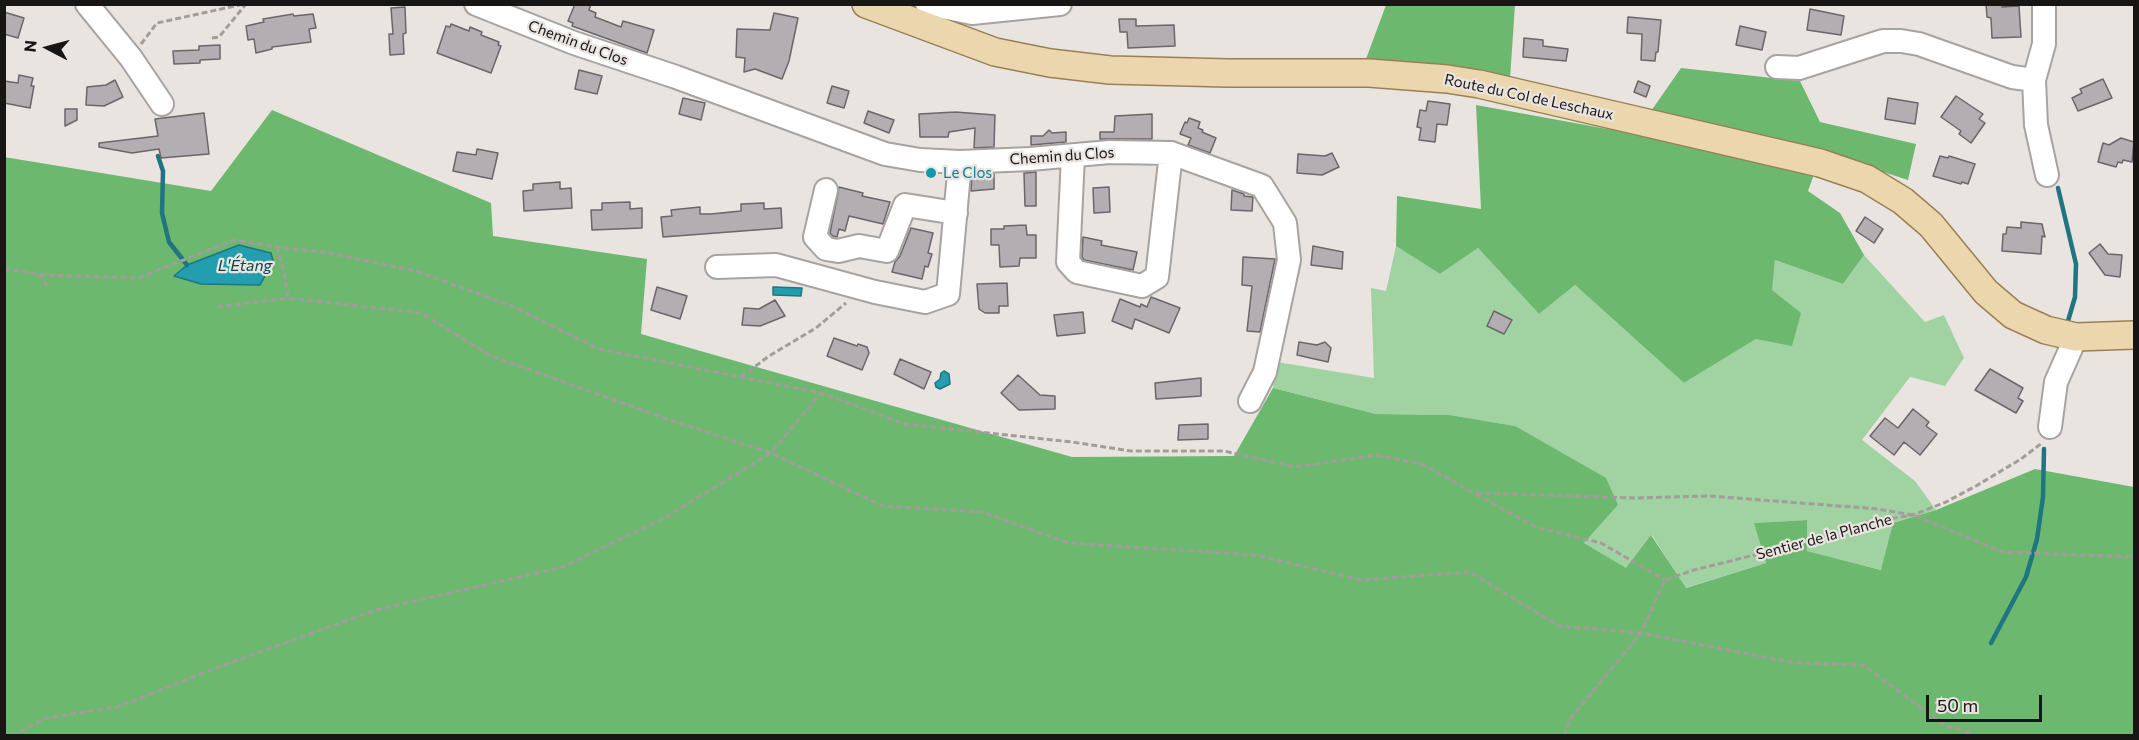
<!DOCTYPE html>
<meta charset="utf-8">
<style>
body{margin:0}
#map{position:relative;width:2139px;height:740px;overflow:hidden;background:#eae4e1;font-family:Commissioner,sans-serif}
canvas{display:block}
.frame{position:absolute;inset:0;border:6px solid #181515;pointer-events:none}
.north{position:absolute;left:18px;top:18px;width:60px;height:60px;-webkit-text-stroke:4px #eae4e1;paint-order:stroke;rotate:276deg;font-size:16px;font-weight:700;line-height:24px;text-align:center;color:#181515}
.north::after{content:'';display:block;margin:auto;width:21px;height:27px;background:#181515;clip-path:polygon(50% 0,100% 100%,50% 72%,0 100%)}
.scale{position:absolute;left:1926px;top:695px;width:116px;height:27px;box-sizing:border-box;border:3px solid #181515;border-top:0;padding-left:8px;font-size:18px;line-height:21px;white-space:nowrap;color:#181515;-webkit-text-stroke:4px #eae4e1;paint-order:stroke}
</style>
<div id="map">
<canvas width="2139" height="740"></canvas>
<div class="frame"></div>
<div class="north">N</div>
<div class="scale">50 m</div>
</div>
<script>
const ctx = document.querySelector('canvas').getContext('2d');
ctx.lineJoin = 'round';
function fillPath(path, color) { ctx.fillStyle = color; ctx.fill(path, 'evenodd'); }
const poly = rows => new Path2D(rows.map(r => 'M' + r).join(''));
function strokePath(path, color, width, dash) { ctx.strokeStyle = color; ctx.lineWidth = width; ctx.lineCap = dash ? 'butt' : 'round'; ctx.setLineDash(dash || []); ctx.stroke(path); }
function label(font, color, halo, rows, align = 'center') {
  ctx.font = font + ' Commissioner,sans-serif'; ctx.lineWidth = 4.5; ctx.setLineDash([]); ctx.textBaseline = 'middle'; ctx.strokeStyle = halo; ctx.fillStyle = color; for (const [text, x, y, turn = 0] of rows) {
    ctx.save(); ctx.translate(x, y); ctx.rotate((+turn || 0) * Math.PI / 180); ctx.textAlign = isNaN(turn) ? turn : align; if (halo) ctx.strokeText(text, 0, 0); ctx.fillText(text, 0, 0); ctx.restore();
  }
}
const green = poly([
 [1396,246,1440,274,1478,248,1539,314,1575,285,1684,383,1756,339,1771,290,1775,260,1843,284,1864,255,1925,322,1944,315,1964,358,1945,386,1910,377,1862,440,1915,481,1936,510,1893,523,1882,570,1806,551,1807,520,1755,523,1766,563,1685,588,1652,535,1626,569,1584,543,1618,505,1515,426,1450,415,1376,414,1273,388,1277,362,1374,378,1371,288,1386,291]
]);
const forest = poly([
 [1386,5,1515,5,1510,79,1426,65,1366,59],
 [1681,68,1800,81,1820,122,1916,144,1908,180,1822,152,1808,191,1840,213,1864,255,1843,284,1775,260,1772,290,1801,313,1792,346,1756,339,1684,383,1575,285,1539,314,1478,248,1440,274,1396,246,1397,196,1481,209,1476,105,1635,134],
 [272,110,491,203,493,236,647,259,641,334,1072,457,1234,456,1273,388,1376,414,1450,415,1515,426,1606,478,1618,505,1584,543,1626,568,1651,535,1686,588,1766,563,1754,523,1807,520,1807,551,1881,570,1893,523,1936,510,2035,469,2134,487,2134,735,5,735,4,157,211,191]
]);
const water = poly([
 [239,245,271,253,273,261,260,285,201,284,174,276,187,265,239,245],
 [773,287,802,288,801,296,773,295,773,287],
 [944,371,949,374,950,384,940,389,936,387,935,383,940,379,941,373,944,371]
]);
const stream = poly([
 [158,156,163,171,162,213,169,242,187,265],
 [2058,188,2076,264,2075,297,2068,321],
 [1991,643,2026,577,2037,539,2043,497,2044,449]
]);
const building = poly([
 [575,4,591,4,589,10,596,13,595,17,621,27,623,21,654,30,647,53,572,26,573,23,568,21,575,4],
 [1986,4,2002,4,2002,7,2019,6,2021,37,1992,38,1991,18,1987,17,1986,4],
 [405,7,406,33,403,34,404,54,390,55,389,34,393,34,391,8,405,7],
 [1810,9,1844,16,1841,35,1807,30,1810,9],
 [4,12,24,18,18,38,4,34,4,12],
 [774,13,798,18,789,61,782,79,755,69,744,72,745,58,736,57,737,29,770,30,774,13],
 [293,14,294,16,313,14,316,28,309,29,311,42,272,47,272,49,256,53,254,39,248,40,246,26,264,22,263,19,293,14],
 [1628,17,1661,20,1658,52,1656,52,1655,61,1641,60,1642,34,1627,33,1628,17],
 [1119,19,1136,19,1136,26,1174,25,1175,46,1128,48,1127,32,1120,32,1119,19],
 [451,24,469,31,470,27,482,32,481,35,499,42,498,45,501,46,491,73,437,53,446,26,450,27,451,24],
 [1740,26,1766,32,1762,50,1736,45,1740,26],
 [1524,38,1543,40,1543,46,1568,49,1566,61,1523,57,1524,38],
 [220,45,220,59,200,60,200,63,174,64,173,51,199,50,199,46,220,45],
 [579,70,602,76,597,94,575,89,579,70],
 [19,75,33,78,31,86,34,86,30,108,4,103,4,81,18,83,19,75],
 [2103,79,2112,98,2078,111,2072,98,2082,93,2080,89,2103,79],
 [115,80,123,97,104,106,86,105,87,87,106,85,115,80],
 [1638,81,1650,86,1646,97,1634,92,1638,81],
 [832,86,849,91,844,108,827,103,832,86],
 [1956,96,1983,114,1979,119,1985,123,1971,143,1959,134,1961,131,1941,117,1956,96],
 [683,98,705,103,701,120,679,114,683,98],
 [1888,98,1918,103,1915,124,1885,119,1888,98],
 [1428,101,1450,104,1447,125,1437,124,1435,142,1419,140,1421,128,1417,127,1420,110,1426,111,1428,101],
 [65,109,77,109,77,120,65,126,65,109],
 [868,111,894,120,889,133,864,123,868,111],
 [955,112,995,115,994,147,974,148,975,128,949,132,948,137,920,137,919,114,955,112],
 [204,113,209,154,161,158,159,149,132,153,99,147,99,143,158,136,155,119,204,113],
 [1152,114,1152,139,1100,139,1100,132,1114,132,1115,116,1152,114],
 [1189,118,1200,122,1198,128,1203,130,1202,132,1216,138,1210,153,1188,145,1191,138,1180,134,1185,122,1187,123,1189,118],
 [1049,130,1052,133,1066,132,1066,142,1031,145,1031,136,1043,136,1049,130],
 [2121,138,2134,142,2132,162,2123,160,2122,163,2118,162,2116,167,2098,162,2103,143,2109,145,2121,138],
 [477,149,498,153,492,179,453,171,457,152,476,155,477,149],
 [1332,153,1339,167,1322,175,1297,173,1298,154,1325,156,1332,153],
 [1940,156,1948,158,1949,156,1975,164,1968,184,1962,182,1961,184,1933,176,1940,156],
 [1036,172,1036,206,1025,206,1024,173,1036,172],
 [994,174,994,189,971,191,972,175,994,174],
 [560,182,560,189,571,188,572,208,524,211,523,191,533,190,533,184,560,182],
 [839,187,863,193,862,196,890,202,883,224,849,216,845,231,839,229,837,237,833,236,830,233,839,187],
 [1109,187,1110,212,1094,213,1093,188,1109,187],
 [1232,190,1244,194,1244,196,1253,197,1252,211,1231,210,1232,190],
 [630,202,630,209,642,208,642,228,592,230,591,210,602,210,602,203,630,202],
 [764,203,764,209,781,208,782,228,663,237,661,217,672,216,671,210,700,207,700,214,711,214,741,211,741,204,764,203],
 [1865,217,1883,229,1874,243,1856,231,1865,217],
 [2021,222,2042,224,2045,237,2042,236,2041,254,2002,251,2003,234,2006,234,2007,227,2021,228,2021,222],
 [1026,225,1027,235,1036,235,1036,258,1020,258,1019,266,1000,267,999,245,991,245,991,229,1004,229,1004,226,1026,225],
 [911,228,933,233,928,253,932,254,928,267,925,266,922,279,892,272,895,262,900,256,911,228],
 [1083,237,1102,241,1101,245,1137,252,1133,270,1084,260,1082,257,1083,237],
 [2100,244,2108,254,2122,255,2120,277,2105,275,2089,253,2100,244],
 [1313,246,1343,252,1342,269,1311,265,1313,246],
 [1243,257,1275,259,1260,332,1247,331,1252,286,1242,285,1243,257],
 [1007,283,1008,306,999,306,999,313,985,313,979,309,977,284,1007,283],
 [657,287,687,296,680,319,651,310,657,287],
 [1151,297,1180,308,1169,333,1135,319,1132,329,1112,321,1120,299,1140,307,1141,304,1147,307,1151,297],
 [775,300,785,316,760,326,742,325,744,308,759,309,775,300],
 [1494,311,1512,320,1504,334,1487,326,1494,311],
 [1083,312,1085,333,1057,336,1054,315,1083,312],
 [834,338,857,346,858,344,867,347,869,353,862,370,827,356,834,338],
 [1299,342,1317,345,1325,342,1331,348,1328,362,1297,355,1299,342],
 [900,359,931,372,924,389,894,374,900,359],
 [1990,369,2023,388,2018,398,2023,401,2016,413,1975,390,1990,369],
 [1018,375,1040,395,1055,396,1055,409,1019,410,1001,393,1018,375],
 [1201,378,1201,396,1156,399,1155,383,1201,378],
 [1913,409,1929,422,1926,426,1937,434,1920,455,1904,442,1894,455,1870,436,1885,418,1898,428,1913,409],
 [1208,424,1208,439,1178,440,1179,425,1208,424]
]);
const path = poly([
 [212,38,219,37,246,4],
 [141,44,157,23,244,4],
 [277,247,284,272,288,298,421,313,491,356,673,421,771,453,883,506,982,512,1069,543,1255,555,1361,580,1470,572,1559,626,1641,633,1795,663,1863,665,1946,726,1979,736],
 [4,269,46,275,138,278,234,240,277,247,329,253,416,271,512,306,599,349,821,393,905,424,1072,442,1131,451,1224,451,1295,467,1376,455,1422,464,1535,527,1601,543,1665,580],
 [39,274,49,288],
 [217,307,288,298],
 [741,377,769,356,816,328,846,303],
 [1476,493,1635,498,1710,496,1878,509,1913,515,2003,552,2134,557],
 [12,736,46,718,117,707,224,665,376,610,563,567,666,517,771,453,821,393],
 [1564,736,1570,719,1641,633,1665,580,1694,570,1807,542,1870,522,1913,515,1946,502,1976,486,2021,459,2042,443]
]);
const minor = poly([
 [87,4,131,58,162,104],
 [476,4,574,43,676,77,885,154,920,160,960,162,1030,159,1110,152,1171,153,1262,186,1285,223,1289,260,1265,372,1250,401],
 [927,4,972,13,1060,4],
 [2044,4,2044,44,2034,80,2036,125,2047,175],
 [1777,67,1799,68,1883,41,1901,41,1919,44,2012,77,2034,80],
 [1073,156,1068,262,1077,272,1142,286,1157,277,1171,153],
 [826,190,815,237,826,249,838,251,859,246,887,251,905,205,956,213],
 [717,267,776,265,875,292,925,302,948,294,960,162],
 [2050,427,2056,382,2076,337]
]);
const major = poly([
 [866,4,995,52,1050,63,1110,70,1228,73,1369,73,1447,79,1479,84,1820,163,1867,179,1903,201,1931,225,1986,292,2013,315,2046,330,2076,337,2134,335]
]);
const markers = [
 [931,173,6,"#0f9aa8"]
];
const streetNames = [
 ["Chemin du Clos",578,43,20],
 ["Route du Col de Leschaux",1529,97,12],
 ["Chemin du Clos",1062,156,-4],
 ["Sentier de la Planche",1824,537,-15]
];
const cultureNames = [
 ["Le Clos",943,173]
];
const waterNames = [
 ["L'Étang",245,266]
];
fillPath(green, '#a0d3a1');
fillPath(forest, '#6cb86f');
fillPath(water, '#229eae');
strokePath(water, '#1f7580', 1.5);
strokePath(stream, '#1f7580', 4.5);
fillPath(building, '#b2aeb2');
strokePath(building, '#6a666a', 1.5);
strokePath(minor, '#a8a3a0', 26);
strokePath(major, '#998054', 30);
strokePath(path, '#a29d9b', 3, [6, 3]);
strokePath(minor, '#fff', 22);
strokePath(major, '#ecd6ad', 27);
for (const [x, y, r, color] of markers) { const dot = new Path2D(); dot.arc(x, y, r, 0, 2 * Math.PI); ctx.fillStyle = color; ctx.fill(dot); strokePath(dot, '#eae4e1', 2); }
label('15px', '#181515', '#eae4e1', streetNames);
label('15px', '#0d838f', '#eae4e1', cultureNames, 'left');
label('italic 16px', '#004750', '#eae4e1', waterNames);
</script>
